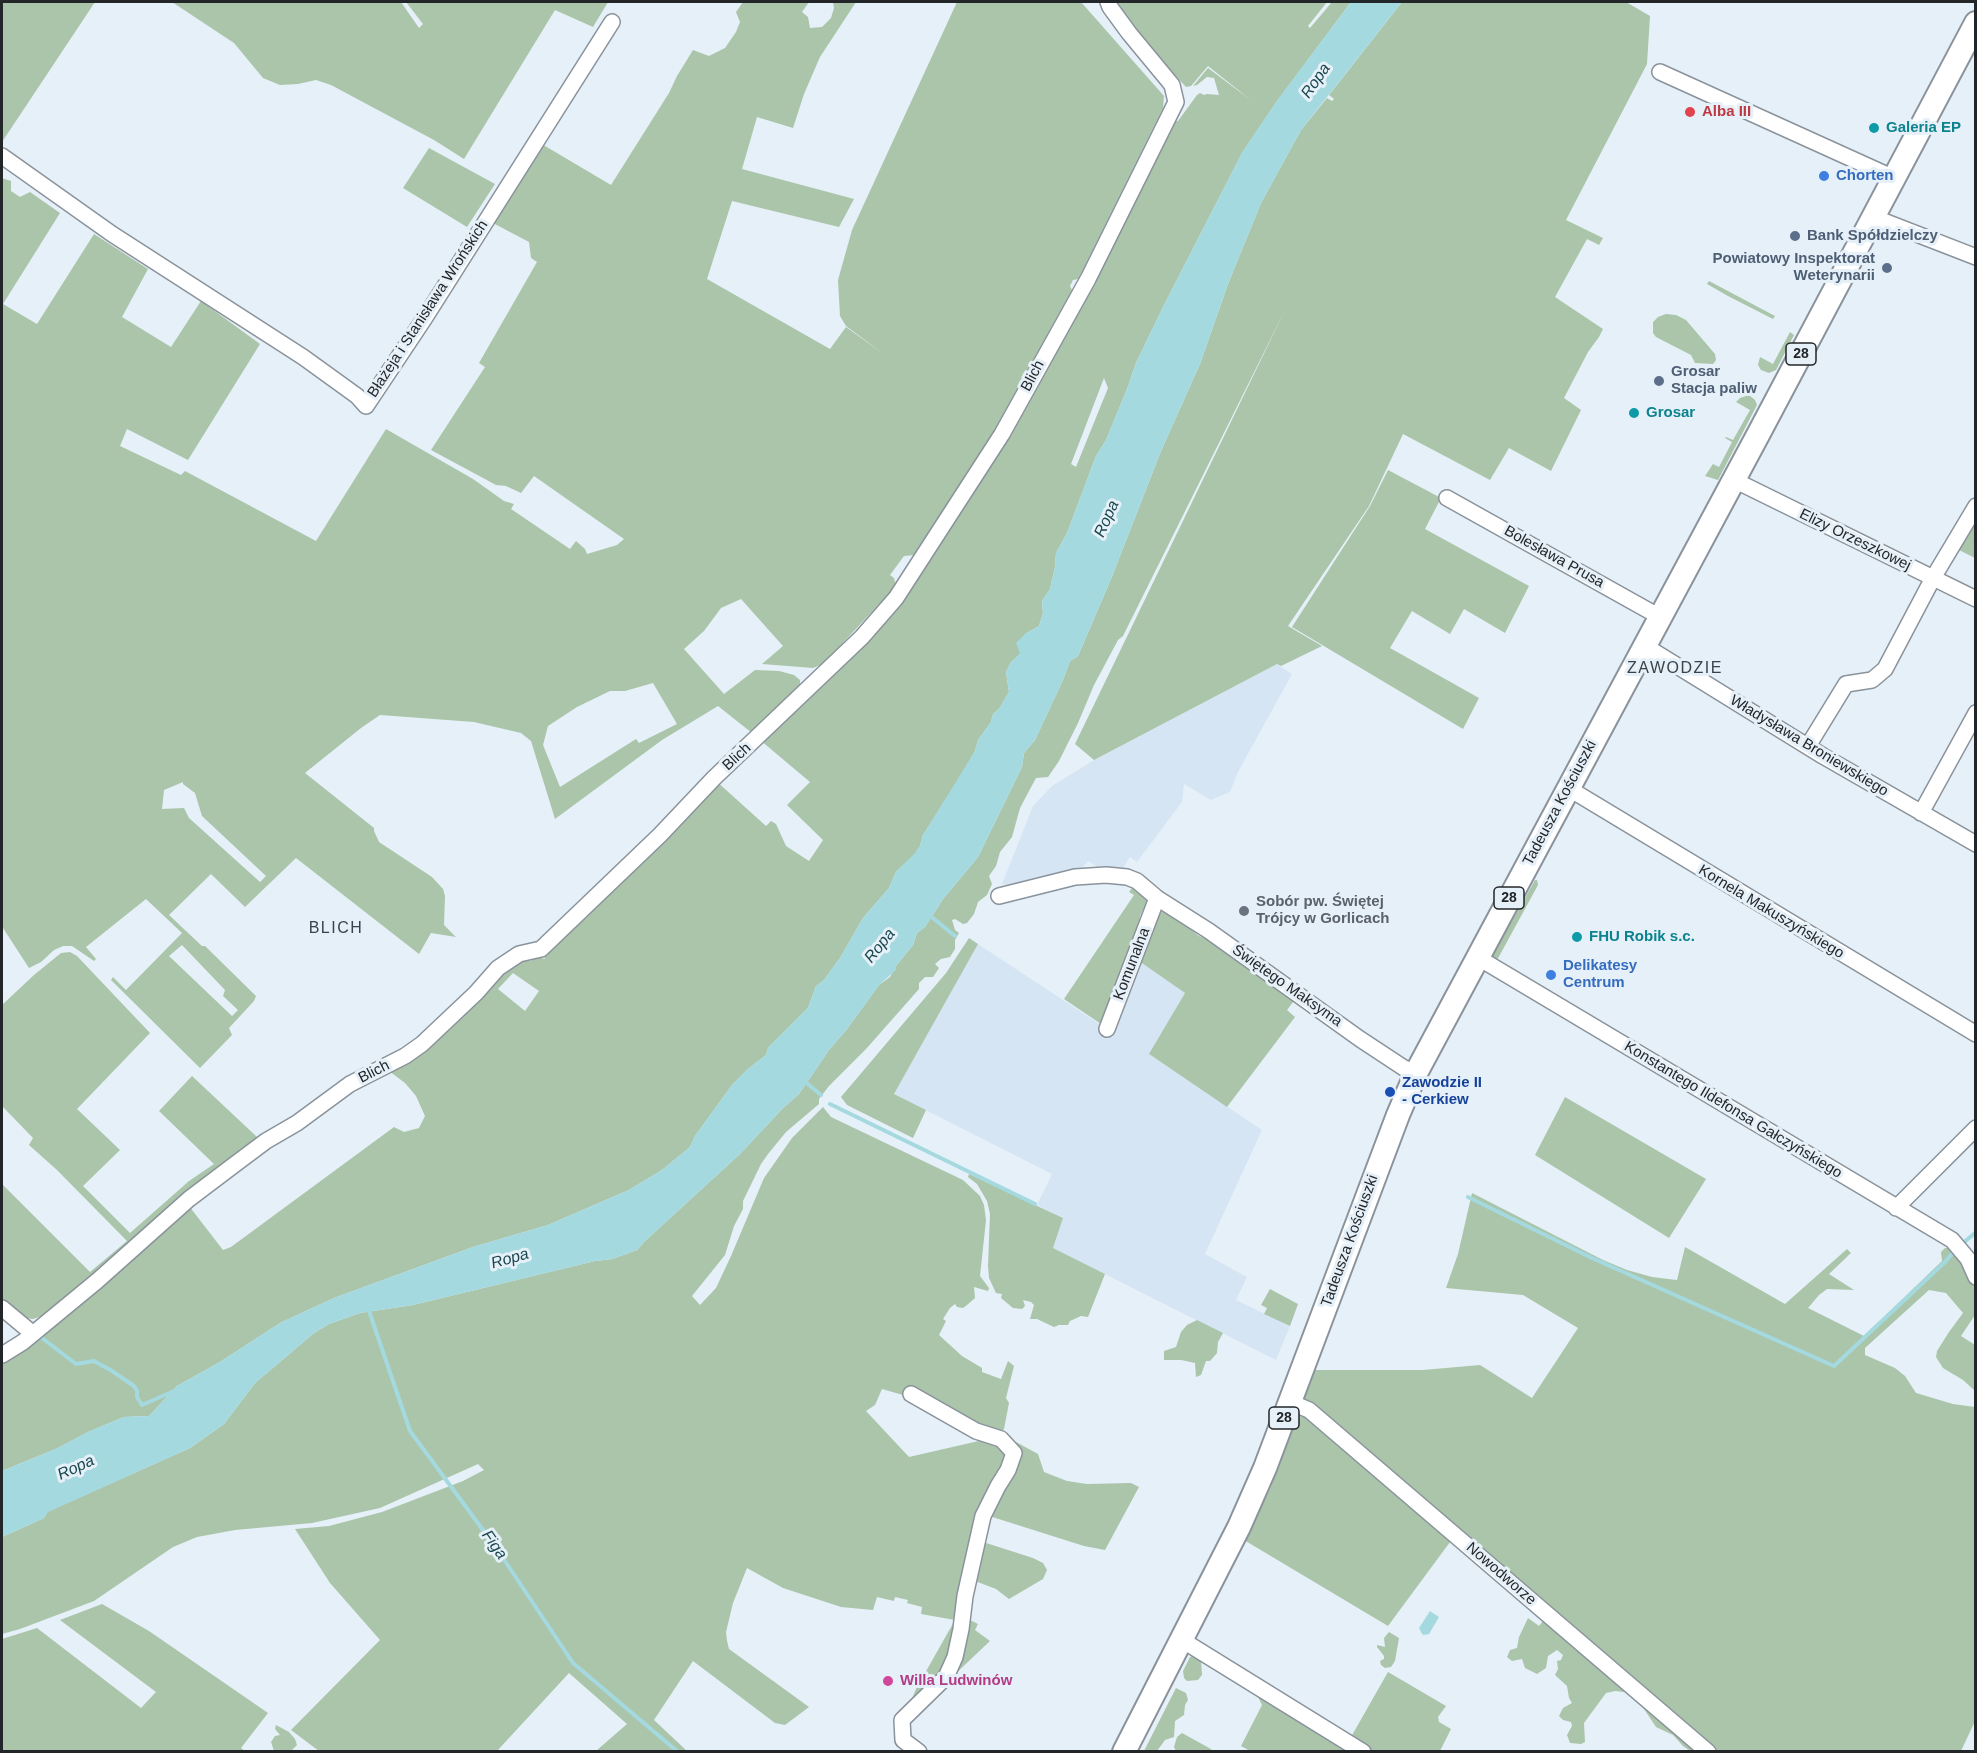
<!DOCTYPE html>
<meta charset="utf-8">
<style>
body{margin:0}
#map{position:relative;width:1977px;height:1753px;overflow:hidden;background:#e6f0f8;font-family:Arial,sans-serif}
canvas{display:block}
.frame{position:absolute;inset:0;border:3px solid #232629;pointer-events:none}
</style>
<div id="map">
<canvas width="1977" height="1753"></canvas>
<div class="frame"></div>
</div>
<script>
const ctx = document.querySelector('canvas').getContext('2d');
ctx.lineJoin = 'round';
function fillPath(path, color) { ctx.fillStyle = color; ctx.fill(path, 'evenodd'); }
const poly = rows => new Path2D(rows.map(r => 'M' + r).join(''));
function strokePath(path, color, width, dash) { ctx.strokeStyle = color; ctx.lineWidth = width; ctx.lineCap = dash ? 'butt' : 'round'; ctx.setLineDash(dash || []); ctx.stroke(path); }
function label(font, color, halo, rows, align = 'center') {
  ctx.font = font + ' Arial,sans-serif'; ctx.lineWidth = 6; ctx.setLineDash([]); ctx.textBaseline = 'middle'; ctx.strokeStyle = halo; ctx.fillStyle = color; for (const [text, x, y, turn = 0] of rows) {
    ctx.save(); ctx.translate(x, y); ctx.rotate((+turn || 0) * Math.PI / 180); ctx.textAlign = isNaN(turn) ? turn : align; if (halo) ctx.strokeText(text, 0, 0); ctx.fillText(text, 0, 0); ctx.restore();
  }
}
const built = poly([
 [1277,664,1292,674,1238,772,1230,792,1211,800,1184,784,1182,802,1137,862,1130,857,1122,870,1101,869,1088,861,1082,868,1014,886,1002,884,1033,806,1052,786,1094,760],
 [978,944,1110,1031,1115,1029,1139,961,1185,993,1150,1055,1262,1130,1205,1254,1247,1277,1236,1300,1290,1326,1276,1360,1053,1248,1063,1218,1037,1205,1052,1174,894,1094]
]);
const green = poly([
 [2,2,95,2,2,142],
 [172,2,401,2,419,28,423,24,406,2,608,2,593,27,555,10,464,159,434,140,331,85,316,80,298,84,280,85,263,78,234,43],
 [743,2,809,2,802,12,808,17,810,28,822,27,831,18,834,8,833,2,856,2,820,57,804,94,793,128,757,117,742,169,854,199,839,227,732,201,707,279,830,349,846,327,885,355,917,402,885,355,846,326,840,316,838,280,852,230,957,2,1081,2,1164,96,1163,108,1078,279,1073,280,1070,286,1072,290,993,433,963,480,915,555,904,556,890,575,894,578,896,586,823,664,813,668,762,664,783,646,741,599,721,608,704,631,684,649,724,694,755,670,779,671,794,675,800,680,800,685,752,733,718,706,662,740,555,819,531,741,521,733,474,722,380,715,361,728,305,773,374,828,374,831,379,842,432,877,443,889,445,896,444,925,456,937,431,933,419,954,296,858,245,907,211,874,169,915,202,946,205,946,256,996,254,1001,229,1028,232,1035,200,1068,111,980,113,977,126,990,182,933,146,899,86,947,96,959,94,961,72,946,63,946,54,950,41,962,29,968,3,928,2,928,2,178,11,181,11,191,20,197,30,192,60,213,3,304,37,324,94,234,148,269,122,317,171,347,201,301,260,344,188,460,127,429,120,446,181,475,185,471,316,541,386,429,473,479,504,501,514,504,511,509,570,549,576,541,585,549,587,554,617,545,624,539,534,476,521,493,506,486,496,485,431,450,485,367,479,363,537,262,531,258,529,242,491,222,540,143,611,185,669,93,677,76,693,50,709,56,725,48,736,32,740,22,736,12],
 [653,683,677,724,639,743,636,739,560,787,543,745,548,726,577,707,610,691,625,691],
 [183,782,183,784,195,793,202,816,266,876,260,882,189,818,184,808,162,809,164,790],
 [182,945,225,990,223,996,238,1010,232,1016,169,956],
 [1113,2,1327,2,1308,26,1310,28,1332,2,1351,2,1277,101,1242,153,1163,307,1136,363,1127,389,1106,440,1096,456,1067,533,1056,553,1055,567,1050,589,1042,601,1043,613,1039,626,1025,634,1020,654,1011,662,1006,672,1009,692,999,709,993,714,991,722,978,740,975,751,960,777,923,835,920,846,915,854,896,872,889,888,863,918,840,958,824,980,816,986,808,1008,768,1048,766,1055,748,1069,732,1085,695,1136,690,1147,662,1170,629,1190,548,1225,473,1247,334,1298,280,1323,220,1362,177,1386,149,1416,124,1417,88,1432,58,1448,2,1471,2,1362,189,1206,223,1250,231,1247,394,1127,404,1132,419,1128,425,1116,416,1096,405,1083,389,1071,492,980,523,957,530,961,538,957,545,959,542,951,715,780,766,826,771,821,776,824,786,846,809,861,823,840,787,805,810,782,760,740,904,590,1173,122,1178,121,1197,95,1200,93,1204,95,1207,94,1219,95,1214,78,1207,77,1197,85,1193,86,1208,68,1252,101,1208,66,1191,86,1186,87,1140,37,1139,33],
 [1104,378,1108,388,1076,467,1071,464],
 [513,973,539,991,525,1011,498,989],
 [1402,2,1626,2,1650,16,1647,64,1566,220,1603,238,1599,245,1587,239,1555,297,1603,329,1599,337,1588,352,1564,398,1581,410,1551,471,1509,448,1490,480,1403,434,1369,506,1288,626,1322,646,1281,666,1277,664,1094,760,1075,744,1286,308,1123,636,1118,640,1094,685,1078,723,1059,761,1048,777,1036,778,1029,791,1020,808,1012,837,1000,852,996,866,989,876,992,884,987,895,978,902,974,914,967,923,963,924,955,919,952,920,955,930,959,933,955,940,955,949,950,957,941,959,935,964,939,968,933,977,925,977,919,983,919,989,866,1049,829,1086,819,1099,819,1104,786,1132,768,1154,761,1164,743,1201,743,1209,734,1226,725,1255,692,1296,700,1305,716,1288,731,1256,764,1178,792,1138,823,1107,831,1117,963,1180,980,1196,984,1205,986,1220,980,1276,989,1288,988,1291,974,1287,975,1298,967,1305,963,1308,957,1307,955,1304,950,1308,943,1319,946,1321,939,1335,962,1356,982,1368,982,1372,1001,1379,1008,1361,1014,1366,1006,1398,1009,1403,1004,1429,999,1434,907,1389,903,1395,882,1389,875,1405,866,1411,909,1457,983,1440,995,1442,1009,1456,984,1504,944,1673,907,1711,916,1689,955,1620,921,1614,922,1607,907,1603,908,1600,895,1597,894,1601,877,1597,873,1610,841,1607,783,1588,747,1568,733,1603,726,1632,727,1641,729,1649,809,1707,785,1725,775,1723,693,1661,654,1720,687,1751,596,1751,627,1724,569,1673,497,1751,319,1751,291,1730,380,1640,330,1583,295,1529,329,1526,382,1512,463,1481,484,1470,478,1464,380,1508,312,1523,235,1530,197,1537,173,1547,94,1601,20,1629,2,1634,2,1537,44,1518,47,1512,190,1448,224,1424,255,1383,314,1333,329,1324,360,1313,413,1305,595,1261,612,1259,637,1250,645,1241,740,1154,783,1108,799,1094,829,1050,847,1029,879,985,890,977,896,966,913,945,917,933,925,927,943,899,978,857,1022,767,1024,753,1035,740,1063,680,1070,661,1078,656,1111,579,1161,451,1200,364,1228,284,1261,203,1301,130,1327,98,1332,101,1334,99,1329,95],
 [429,148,495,184,467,227,403,188],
 [1709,281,1775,316,1773,319,1728,296,1707,284],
 [1666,314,1676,315,1686,320,1715,354,1716,360,1713,364,1695,363,1691,355,1656,337,1653,333,1653,322,1658,317],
 [1790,332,1794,335,1776,370,1769,373,1761,370,1758,365,1760,357,1773,364],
 [1749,395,1755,400,1757,405,1718,480,1705,476,1713,464,1719,467,1732,442,1725,438,1726,437,1733,440,1750,410,1736,402,1740,398],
 [1388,470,1441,498,1425,529,1529,586,1505,633,1464,609,1450,634,1412,611,1390,648,1479,698,1463,729,1292,627,1370,506],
 [1970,519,1975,522,1975,558,1955,548],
 [1535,880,1537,880,1538,885,1496,962,1489,962],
 [1133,887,1148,899,1140,916,1137,929,1101,1024,1064,999,1134,895,1129,892],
 [1163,912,1171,914,1199,936,1217,944,1296,998,1287,1010,1295,1017,1227,1107,1149,1054,1185,993,1139,961,1156,913],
 [969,938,978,944,894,1094,926,1110,913,1138,847,1105,841,1097,946,973],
 [70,952,77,956,150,1033,77,1109,120,1150,83,1186,130,1233,189,1181,214,1164,159,1111,192,1076,257,1137,257,1142,56,1307,42,1316,33,1319,24,1318,2,1301,2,1184,90,1272,127,1241,57,1170,29,1145,33,1138,2,1106,2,1005,34,975,61,953],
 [1565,1097,1706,1179,1669,1238,1535,1155],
 [969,1174,1063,1218,1053,1248,1105,1274,1088,1317,1081,1316,1070,1321,1068,1325,1059,1325,1054,1327,1037,1319,1030,1319,1034,1305,1031,1302,1023,1300,1025,1306,1022,1309,1013,1308,1001,1298,1002,1294,996,1293,989,1278,988,1266,990,1214,987,1201,977,1184,968,1177],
 [1472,1193,1603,1260,1627,1270,1652,1277,1677,1280,1685,1247,1785,1304,1847,1249,1851,1253,1829,1274,1854,1290,1827,1289,1819,1295,1808,1308,1864,1336,1942,1261,1941,1252,1945,1248,1951,1248,1954,1246,1975,1289,1975,1315,1961,1336,1975,1345,1975,1391,1963,1380,1943,1368,1936,1357,1937,1351,1949,1332,1963,1313,1946,1293,1929,1290,1865,1348,1865,1355,1895,1368,1905,1376,1916,1393,1953,1404,1975,1407,1976,1719,1961,1751,1714,1752,1700,1749,1696,1751,1690,1751,1683,1746,1673,1735,1656,1727,1642,1706,1632,1696,1632,1689,1624,1692,1615,1691,1606,1693,1584,1723,1585,1742,1581,1744,1570,1743,1567,1735,1572,1726,1571,1722,1563,1720,1559,1716,1563,1708,1572,1703,1569,1698,1567,1686,1555,1675,1558,1669,1557,1661,1561,1660,1563,1655,1557,1650,1548,1656,1546,1668,1537,1674,1525,1668,1522,1659,1512,1661,1507,1657,1510,1650,1517,1648,1519,1637,1528,1618,1539,1626,1546,1617,1303,1402,1314,1370,1423,1370,1480,1365,1532,1398,1578,1328,1523,1295,1446,1288,1458,1254],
 [1270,1289,1298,1304,1290,1326,1264,1314,1267,1308,1261,1305],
 [1197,1320,1223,1333,1218,1342,1217,1353,1210,1361,1206,1361,1201,1375,1196,1377,1195,1363,1181,1360,1164,1360,1164,1351,1176,1347,1181,1332,1187,1325],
 [1298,1416,1308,1417,1450,1542,1388,1626,1244,1540,1270,1489],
 [1016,1442,1038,1454,1044,1472,1067,1481,1087,1484,1131,1483,1139,1487,1105,1550,1084,1546,986,1515],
 [983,1542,1033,1558,1043,1563,1047,1570,1043,1579,1009,1599,996,1589,975,1581],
 [102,1604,149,1631,268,1713,241,1748,245,1751,2,1751,2,1639,37,1628,141,1708,156,1692,60,1620],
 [968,1619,978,1624,975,1630,990,1641,952,1677],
 [1389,1632,1399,1638,1395,1661,1391,1667,1385,1668,1381,1665,1380,1661,1384,1659,1384,1656,1377,1647,1377,1645,1385,1647,1384,1638],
 [1194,1655,1201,1659,1202,1675,1198,1680,1187,1681,1184,1678,1183,1671,1190,1657],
 [1388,1672,1446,1706,1438,1717,1439,1722,1451,1729,1440,1751,1373,1751,1351,1737],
 [1176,1688,1186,1693,1188,1700,1185,1705,1184,1715,1175,1721,1174,1737,1165,1740,1157,1751,1144,1751],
 [1260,1693,1359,1752,1252,1752,1241,1746,1262,1705,1258,1697],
 [276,1725,289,1732,295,1739,297,1745,291,1751,274,1751,271,1742,275,1736,280,1735,275,1729],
 [1182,1733,1211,1749,1212,1751,1176,1751,1174,1747,1177,1737]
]);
const water = poly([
 [1351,2,1402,2,1301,130,1261,203,1228,284,1200,364,1161,451,1111,579,1078,656,1070,661,1063,680,1035,740,1024,753,1022,767,978,857,943,899,925,927,917,933,913,945,896,966,896,970,879,985,847,1029,829,1050,799,1094,783,1108,740,1154,645,1241,637,1250,612,1259,595,1261,413,1305,360,1313,329,1324,314,1333,255,1383,224,1424,190,1448,48,1512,44,1518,2,1537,2,1471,58,1448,88,1432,124,1417,149,1416,177,1386,220,1362,280,1323,334,1298,473,1247,548,1225,629,1190,662,1170,690,1147,695,1136,732,1085,748,1069,766,1055,768,1048,808,1008,816,986,824,980,840,958,863,918,889,888,896,872,915,853,920,846,923,835,975,751,978,740,991,722,993,714,999,709,1009,692,1006,672,1011,662,1020,654,1016,643,1025,634,1039,626,1043,613,1042,601,1050,589,1055,567,1056,553,1067,533,1096,456,1106,440,1127,389,1136,363,1163,307,1243,151,1279,98],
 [1430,1611,1439,1617,1429,1634,1424,1635,1422,1634,1419,1628]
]);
const stream = poly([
 [928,914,955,936],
 [803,1080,821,1095],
 [830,1104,1035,1204],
 [1468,1197,1592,1258,1834,1366,1946,1261,1955,1250],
 [1961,1245,1976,1232],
 [368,1308,410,1431,497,1549,573,1663,678,1752],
 [42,1338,76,1364,94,1361,112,1371,134,1386,137,1391,137,1397,142,1405,174,1391]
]);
const minor = poly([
 [1660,72,1894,178],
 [2,156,112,234,303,357,357,396,366,406,426,316,612,22],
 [1873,217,1976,257],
 [1734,480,1976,599],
 [1447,498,1660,617],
 [1645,646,1823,756,1976,844],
 [1808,746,1846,684,1872,680,1885,669,1933,578,1976,506],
 [1568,788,1976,1034],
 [1921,813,1976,713],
 [999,896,1075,877,1106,875,1127,877,1137,881,1157,898,1209,931,1360,1039,1404,1068,1416,1073],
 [1477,957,1952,1240,1968,1259,1976,1277],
 [1107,1029,1157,898],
 [1896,1208,1976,1128],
 [2,1308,32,1333],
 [2,1355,23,1342,97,1281,189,1199,230,1168,266,1141,297,1123,350,1084,405,1056,422,1044,476,993,498,968,519,954,541,949,660,835,714,778,862,637,896,598,1002,434,1088,279,1176,102,1172,85,1129,33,1110,7,1108,2],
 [911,1394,976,1431,1001,1439,1014,1453,1008,1470,998,1486,983,1516,965,1596,961,1629,955,1657,946,1677,902,1720,903,1740,919,1752],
 [1290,1402,1309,1410,1708,1752],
 [1182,1640,1363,1752]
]);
const primary = poly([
 [1124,1752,1239,1527,1265,1468,1398,1115,1416,1073,1759,433,1976,23]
]);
const markers = [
 [1690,112,6,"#e0444e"],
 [1874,128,6,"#0f9aa8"],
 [1824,176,6,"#3f7fe0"],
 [1795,236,6,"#5c6f8a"],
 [1887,268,6,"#5c6f8a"],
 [1659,381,6,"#5c6f8a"],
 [1634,413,6,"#0f9aa8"],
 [1244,911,6,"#6b7280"],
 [1577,937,6,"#0f9aa8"],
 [1551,975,6,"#3f7fe0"],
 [1390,1092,6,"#1a4fb4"],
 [888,1681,6,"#d1479c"]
];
const shields = [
 [1801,354,30],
 [1509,898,30],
 [1284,1418,30]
];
const shieldNames = [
 ["28",1801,354],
 ["28",1509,898],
 ["28",1284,1418]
];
const healthNames = [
 ["Alba III",1702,112]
];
const cultureNames = [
 ["Galeria EP",1886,128],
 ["Grosar",1646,413],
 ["FHU Robik s.c.",1589,937]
];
const shopNames = [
 ["Chorten",1836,176],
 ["Delikatesy",1563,966],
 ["Centrum",1563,983]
];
const serviceNames = [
 ["Bank Spółdzielczy",1807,236],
 ["Powiatowy Inspektorat",1875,259,"right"],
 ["Weterynarii",1875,276,"right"],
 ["Grosar",1671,372],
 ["Stacja paliw",1671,389]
];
const streetNames = [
 ["Błażeja i Stanisława Wrońskich",428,309,-57],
 ["Blich",1033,376,-62],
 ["Elizy Orzeszkowej",1855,540,26],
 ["Bolesława Prusa",1554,557,29],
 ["Władysława Broniewskiego",1809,746,31],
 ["Blich",737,757,-43],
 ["Tadeusza Kościuszki",1560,803,-62],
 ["Kornela Makuszyńskiego",1771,912,31],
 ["Komunalna",1132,964,-69],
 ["Świętego Maksyma",1287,986,35],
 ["Blich",374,1072,-27],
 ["Konstantego Ildefonsa Gałczyńskiego",1733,1110,31],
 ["Tadeusza Kościuszki",1350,1241,-70],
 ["Nowodworze",1501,1574,41]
];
const worshipNames = [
 ["Sobór pw. Świętej",1256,902],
 ["Trójcy w Gorlicach",1256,919]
];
const transitNames = [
 ["Zawodzie II",1402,1083],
 ["- Cerkiew",1402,1100]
];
const hotelNames = [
 ["Willa Ludwinów",900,1681]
];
const waterNames = [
 ["Ropa",1316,81,-55],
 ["Ropa",1107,519,-66],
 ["Ropa",880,946,-51],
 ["Ropa",510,1259,-16],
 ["Ropa",76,1468,-25],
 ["Figa",494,1545,55]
];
const neighbourhoodNames = [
 ["ZAWODZIE",1675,669],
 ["BLICH",336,929]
];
fillPath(built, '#d6e5f4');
fillPath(green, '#aac5aa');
fillPath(water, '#a5d9e0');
strokePath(stream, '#a5d9e0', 4);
strokePath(minor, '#8a939b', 18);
strokePath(primary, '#8a939b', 26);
strokePath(minor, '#fff', 15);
strokePath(primary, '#fff', 22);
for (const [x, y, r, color] of markers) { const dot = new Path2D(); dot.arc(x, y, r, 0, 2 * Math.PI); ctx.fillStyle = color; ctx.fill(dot); strokePath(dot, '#e6f0f8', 2); }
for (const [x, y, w] of shields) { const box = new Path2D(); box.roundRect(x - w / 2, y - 11, w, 22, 4.5); ctx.fillStyle = '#e6f0f8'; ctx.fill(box); strokePath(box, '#232629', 1.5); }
label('bold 14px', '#232629', null, shieldNames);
label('bold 15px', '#be3a42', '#e6f0f8', healthNames, 'left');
label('bold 15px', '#0d838f', '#e6f0f8', cultureNames, 'left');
label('bold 15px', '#366cbe', '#e6f0f8', shopNames, 'left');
label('bold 15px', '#4e5e75', '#e6f0f8', serviceNames, 'left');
label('15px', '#232629', '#e6f0f8', streetNames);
label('bold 15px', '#5b616d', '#e6f0f8', worshipNames, 'left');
label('bold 15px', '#164399', '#e6f0f8', transitNames, 'left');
label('bold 15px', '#b23c85', '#e6f0f8', hotelNames, 'left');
label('italic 16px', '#19474d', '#e6f0f8', waterNames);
ctx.letterSpacing = '1.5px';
label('16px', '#3b434a', '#e6f0f8', neighbourhoodNames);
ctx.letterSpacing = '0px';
</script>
